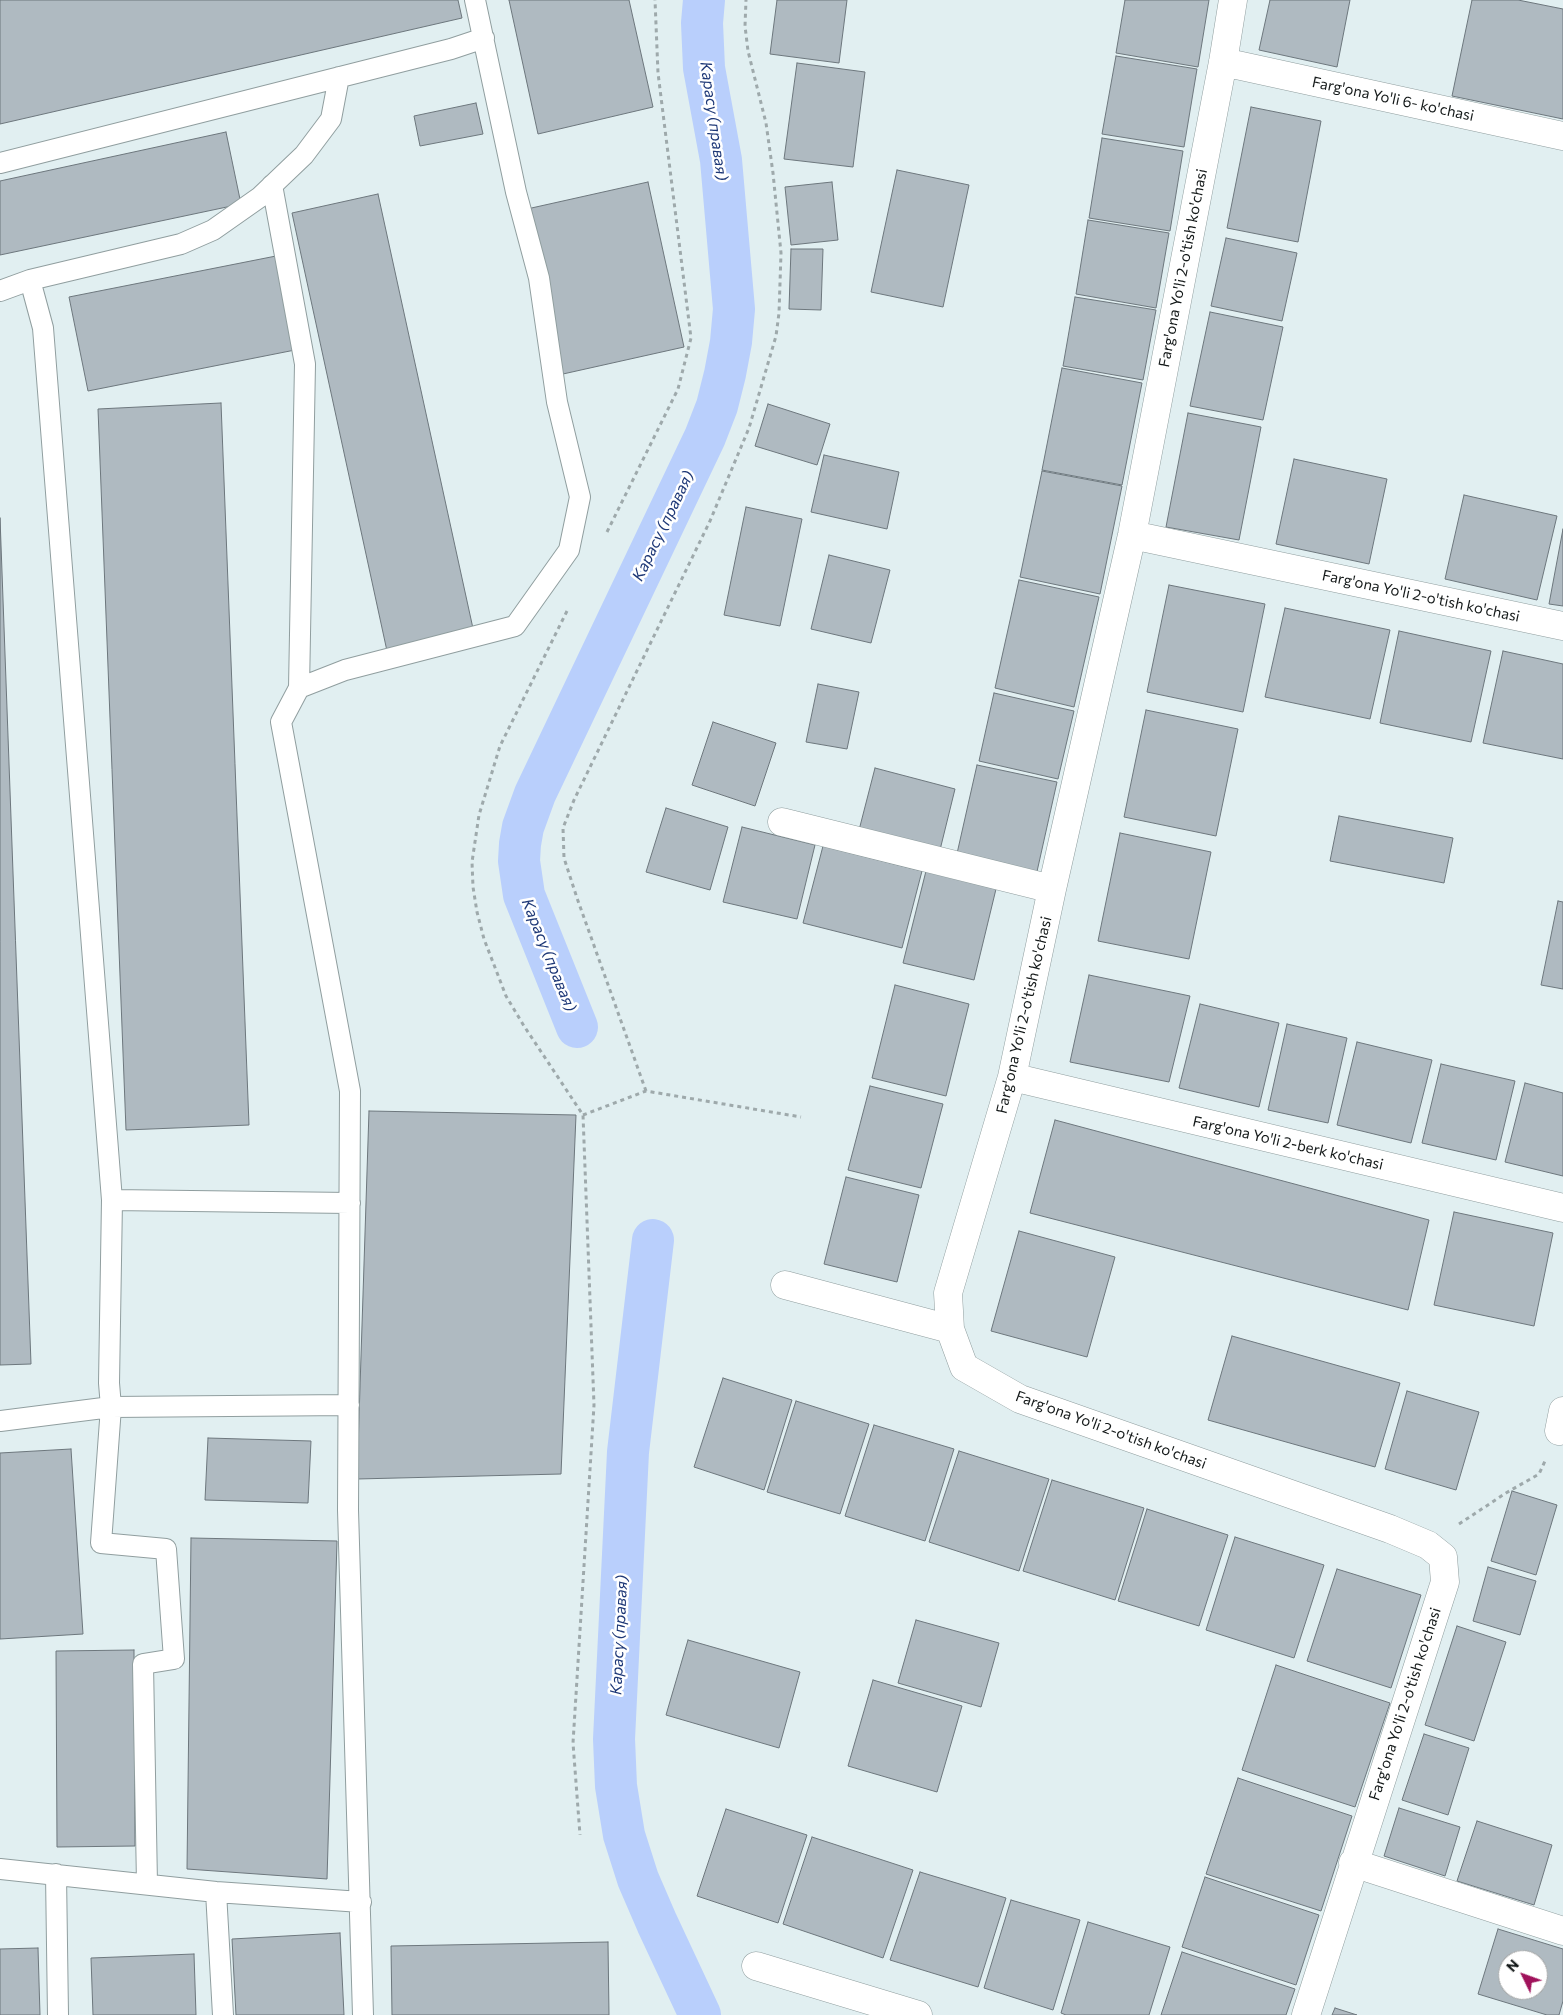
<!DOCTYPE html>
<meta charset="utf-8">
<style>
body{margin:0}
#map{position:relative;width:1563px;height:2015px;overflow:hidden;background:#e1eff1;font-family:Commissioner,sans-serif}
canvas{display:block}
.north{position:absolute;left:1498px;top:1950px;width:50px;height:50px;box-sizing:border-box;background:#fff;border:1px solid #a1a3a3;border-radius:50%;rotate:312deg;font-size:14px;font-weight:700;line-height:20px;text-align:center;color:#141919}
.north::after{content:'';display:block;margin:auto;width:18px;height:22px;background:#a0125b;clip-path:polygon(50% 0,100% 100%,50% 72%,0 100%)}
</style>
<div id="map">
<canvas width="1563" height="2015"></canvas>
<div class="north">N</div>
</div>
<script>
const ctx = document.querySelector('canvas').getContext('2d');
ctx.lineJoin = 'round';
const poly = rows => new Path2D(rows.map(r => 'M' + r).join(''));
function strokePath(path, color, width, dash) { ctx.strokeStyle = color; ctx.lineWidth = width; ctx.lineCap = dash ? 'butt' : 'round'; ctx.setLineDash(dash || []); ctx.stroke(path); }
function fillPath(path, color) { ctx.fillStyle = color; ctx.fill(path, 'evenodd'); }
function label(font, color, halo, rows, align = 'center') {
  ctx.font = font + ' Commissioner,sans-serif'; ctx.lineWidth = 5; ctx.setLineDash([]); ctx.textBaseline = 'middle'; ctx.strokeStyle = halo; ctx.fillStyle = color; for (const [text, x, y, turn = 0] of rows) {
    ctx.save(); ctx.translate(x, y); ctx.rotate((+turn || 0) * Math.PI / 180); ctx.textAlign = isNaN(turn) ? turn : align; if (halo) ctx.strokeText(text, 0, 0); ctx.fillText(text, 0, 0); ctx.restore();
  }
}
const canal = poly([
 [577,1027,524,895,519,861,520,844,523,827,535,794,705,437,717,406,725,374,731,342,734,309,721,160,704,68,702,23,704,0],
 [653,1240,628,1452,614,1739,616,1786,624,1835,638,1879,657,1923,700,2015]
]);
const building = poly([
 [0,0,458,0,462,18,0,124,0,0],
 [509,0,629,0,653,107,538,134,509,0],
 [777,0,847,0,839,63,770,54,777,0],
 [1125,0,1209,0,1198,67,1116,53,1125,0],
 [1270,0,1350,0,1337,67,1259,50,1270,0],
 [1472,0,1518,0,1563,9,1563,119,1452,96,1472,0],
 [1116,56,1197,69,1184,147,1102,134,1116,56],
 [797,63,865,72,853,167,784,159,797,63],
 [476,103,483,134,420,146,414,116,476,103],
 [1251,107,1321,121,1298,242,1227,228,1251,107],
 [226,132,241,204,0,255,0,181,226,132],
 [1102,138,1183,151,1170,231,1089,218,1102,138],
 [897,170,969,185,943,307,871,292,897,170],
 [648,182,684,347,563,374,527,209,648,182],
 [832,182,838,240,791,245,785,187,832,182],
 [378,194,474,633,387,651,292,213,378,194],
 [1088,220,1169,233,1156,308,1076,294,1088,220],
 [1226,238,1297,253,1282,321,1211,306,1226,238],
 [791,249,823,249,821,310,789,309,791,249],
 [276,256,295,350,88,391,69,297,276,256],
 [1075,297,1156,310,1143,380,1063,366,1075,297],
 [1210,312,1283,327,1263,420,1190,406,1210,312],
 [1062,368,1142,383,1122,485,1042,470,1062,368],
 [221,403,249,1125,126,1130,98,409,221,403],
 [768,404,830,424,817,465,755,446,768,404],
 [1188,413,1261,427,1239,540,1166,527,1188,413],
 [824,455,899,472,887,529,811,512,824,455],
 [1294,459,1387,479,1369,564,1276,544,1294,459],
 [1042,471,1122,486,1100,594,1020,577,1042,471],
 [1464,495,1557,516,1537,600,1445,579,1464,495],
 [746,507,802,519,780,626,724,615,746,507],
 [0,518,31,1364,0,1365,0,518],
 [1563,529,1563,606,1549,604,1563,529],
 [829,555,890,570,871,643,811,629,829,555],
 [1019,580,1099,597,1074,707,995,688,1019,580],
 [1169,585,1265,604,1243,712,1147,692,1169,585],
 [1285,608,1390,630,1370,719,1265,697,1285,608],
 [1399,631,1491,651,1471,742,1380,723,1399,631],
 [1503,651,1563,664,1563,759,1483,743,1503,651],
 [818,684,859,692,847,749,806,742,818,684],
 [994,693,1074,711,1058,779,979,761,994,693],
 [1146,710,1238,729,1216,836,1124,817,1146,710],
 [713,722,776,743,755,806,692,785,713,722],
 [977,765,1057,782,1036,876,956,858,977,765],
 [875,768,955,789,939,854,858,834,875,768],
 [666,808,728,827,710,890,646,872,666,808],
 [1339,816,1453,838,1444,883,1330,861,1339,816],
 [742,827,815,845,797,919,723,902,742,827],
 [1120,833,1211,852,1189,959,1098,941,1120,833],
 [823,846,922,871,902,948,803,923,823,846],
 [926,871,996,889,974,980,903,963,926,871],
 [1558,901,1563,902,1563,989,1541,985,1558,901],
 [1089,975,1190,996,1169,1082,1070,1062,1089,975],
 [895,985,969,1004,946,1096,872,1078,895,985],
 [1200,1004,1279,1023,1259,1107,1179,1088,1200,1004],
 [1287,1024,1347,1038,1328,1123,1268,1110,1287,1024],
 [1357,1042,1432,1060,1411,1143,1337,1125,1357,1042],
 [1441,1064,1515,1081,1496,1160,1422,1143,1441,1064],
 [1525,1083,1563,1093,1563,1176,1505,1162,1525,1083],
 [870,1086,943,1104,921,1188,848,1170,870,1086],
 [369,1111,576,1115,561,1474,357,1479,369,1111],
 [1055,1120,1429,1220,1408,1310,1030,1213,1055,1120],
 [846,1177,919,1195,897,1282,824,1264,846,1177],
 [1454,1212,1553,1233,1534,1326,1434,1305,1454,1212],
 [1019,1231,1115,1257,1087,1357,991,1331,1019,1231],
 [1232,1336,1400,1383,1375,1467,1208,1420,1232,1336],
 [723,1378,792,1400,764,1490,694,1467,723,1378],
 [1407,1391,1479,1412,1456,1490,1385,1469,1407,1391],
 [796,1401,869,1424,840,1514,767,1492,796,1401],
 [874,1425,954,1449,925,1541,845,1516,874,1425],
 [208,1438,311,1441,308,1503,205,1500,208,1438],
 [71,1449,83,1634,0,1639,0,1453,71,1449],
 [959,1451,1049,1479,1019,1571,929,1542,959,1451],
 [1052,1480,1144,1508,1115,1600,1023,1571,1052,1480],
 [1512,1491,1557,1505,1536,1575,1491,1561,1512,1491],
 [1147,1509,1228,1535,1199,1626,1118,1601,1147,1509],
 [1235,1537,1324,1565,1294,1658,1206,1630,1235,1537],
 [191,1538,337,1541,327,1879,187,1869,191,1538],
 [1488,1567,1536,1581,1520,1635,1473,1621,1488,1567],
 [1337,1569,1421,1595,1391,1688,1307,1661,1337,1569],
 [916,1620,999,1643,981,1707,898,1683,916,1620],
 [1457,1626,1506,1642,1474,1741,1425,1725,1457,1626],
 [688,1640,800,1672,779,1748,666,1715,688,1640],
 [134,1650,135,1846,57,1847,56,1651,134,1650],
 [1276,1665,1390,1703,1355,1807,1242,1770,1276,1665],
 [873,1680,962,1706,937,1792,848,1766,873,1680],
 [1424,1734,1469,1748,1448,1815,1402,1800,1424,1734],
 [1238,1778,1352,1816,1321,1911,1206,1874,1238,1778],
 [1399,1808,1460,1827,1445,1876,1384,1856,1399,1808],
 [726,1809,807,1835,778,1923,697,1896,726,1809],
 [1477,1821,1552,1845,1534,1905,1457,1881,1477,1821],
 [812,1837,913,1870,883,1958,783,1924,812,1837],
 [920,1872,1006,1898,978,1987,890,1960,920,1872],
 [1205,1877,1319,1915,1296,1985,1182,1947,1205,1877],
 [1011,1900,1080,1920,1053,2010,984,1988,1011,1900],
 [1088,1922,1170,1947,1149,2015,1066,2015,1061,2013,1088,1922],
 [1498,1929,1563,1949,1563,2001,1559,2015,1547,2015,1478,1994,1498,1929],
 [1508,1960,1538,1960,1538,1990,1508,1990,1508,1960],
 [340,1933,344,2015,236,2015,232,1939,340,1933],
 [608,1942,609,2015,392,2015,391,1946,608,1942],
 [38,1948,40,2015,0,2015,0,1949,38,1948],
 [1182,1952,1295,1989,1286,2015,1161,2015,1182,1952],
 [194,1954,196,2015,93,2015,91,1958,194,1954],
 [1335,2008,1357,2015,1332,2015,1335,2008]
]);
const path = poly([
 [607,532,678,389,691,338,658,73,655,0],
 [567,611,500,746,479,815,472,862,473,887,477,912,484,939,506,996,524,1026,583,1115,594,1405,573,1743,580,1835],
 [646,1091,577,898,564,858,563,828,574,800,710,521,749,428,776,336,779,313,781,253,773,173,766,123,748,51,745,26,746,0],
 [583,1115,646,1091,801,1117],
 [1459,1524,1506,1493,1539,1474,1545,1461]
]);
const service = poly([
 [0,163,451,49,484,38],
 [272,185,305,364,299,688],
 [30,280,43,328,112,1200,109,1383,111,1407,349,1405],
 [0,291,30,280,181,244,213,230,260,197,304,155,331,119,339,77],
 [112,1200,350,1203],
 [0,1421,111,1407,101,1543,166,1549,174,1659,143,1664,147,1884],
 [0,1869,216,1892,361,1902],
 [56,1874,58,2015],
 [216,1892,223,2015],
 [363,2015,348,1510,350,1091,281,722,299,688,345,670,515,626,569,550,580,497,557,402,539,278,516,192,475,0]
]);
const minor = poly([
 [1233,0,1223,62,1132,535,1052,889,1012,1077,948,1293,950,1329,964,1367,1020,1399,1390,1529,1428,1545,1443,1557,1445,1582,1306,2015],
 [1223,62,1563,136],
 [1132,535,1563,626],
 [782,822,1052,889],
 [1012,1077,1563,1208],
 [785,1285,950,1329],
 [1559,1431,1563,1411],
 [1353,1863,1563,1931],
 [756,1966,918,2015]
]);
const streetNames = [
 ["Farg'ona Yo'li 6- ko'chasi",1393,99,12],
 ["Farg'ona Yo'li 2-o'tish ko'chasi",1183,268,-79],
 ["Farg'ona Yo'li 2-o'tish ko'chasi",1421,596,12],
 ["Farg'ona Yo'li 2-o'tish ko'chasi",1024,1015,-77],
 ["Farg'ona Yo'li 2-berk ko'chasi",1288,1143,13],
 ["Farg'ona Yo'li 2-o'tish ko'chasi",1111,1430,20],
 ["Farg'ona Yo'li 2-o'tish ko'chasi",1405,1704,-72]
];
const waterNames = [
 ["Карасу (правая)",714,121,82],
 ["Карасу (правая)",663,526,-64],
 ["Карасу (правая)",549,955,68],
 ["Карасу (правая)",619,1635,-87]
];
strokePath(canal, '#b9cffc', 42);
fillPath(building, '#afbac1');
strokePath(building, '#6d777d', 1);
strokePath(service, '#909e9f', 22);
strokePath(minor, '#909e9f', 29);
strokePath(path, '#9ea9ab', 3, [4, 4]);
strokePath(service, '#fff', 20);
strokePath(minor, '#fff', 28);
label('15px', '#141919', '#fff', streetNames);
label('italic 16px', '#1e3877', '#fff', waterNames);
</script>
